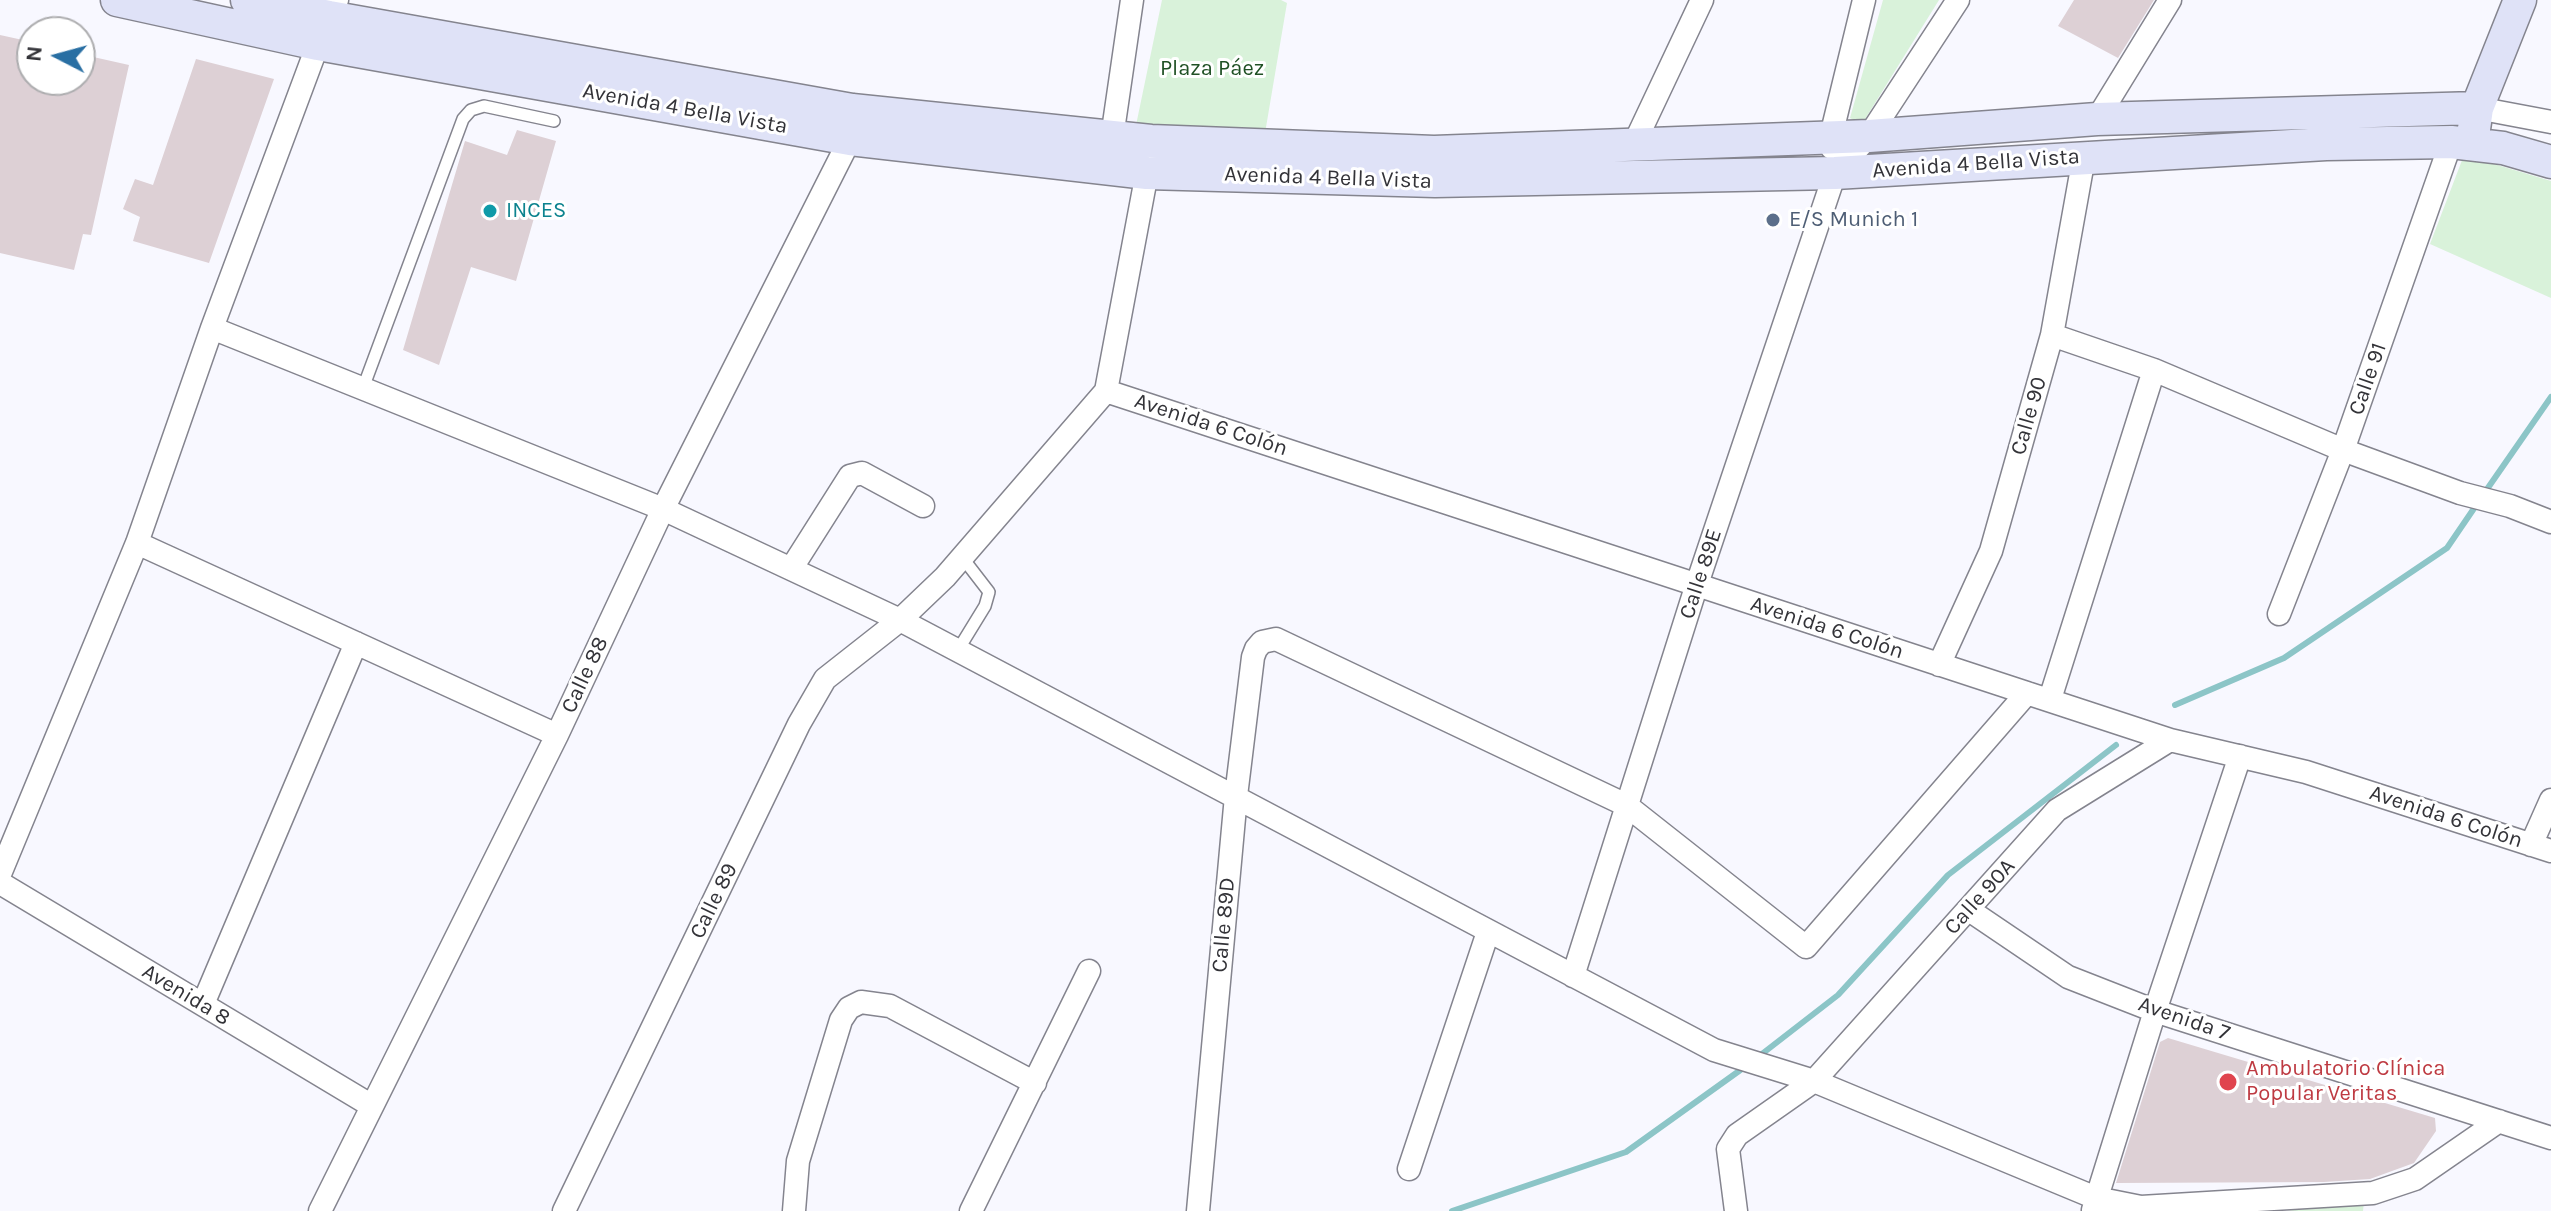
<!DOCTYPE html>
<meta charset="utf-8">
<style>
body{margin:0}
#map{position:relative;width:2551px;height:1211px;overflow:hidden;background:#f8f8ff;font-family:Karla,sans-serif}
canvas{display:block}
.north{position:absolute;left:16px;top:16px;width:80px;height:80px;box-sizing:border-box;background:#fff;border:2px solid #adadaf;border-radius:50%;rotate:276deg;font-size:22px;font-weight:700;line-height:32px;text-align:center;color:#333338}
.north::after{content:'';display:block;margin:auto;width:28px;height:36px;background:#296fa3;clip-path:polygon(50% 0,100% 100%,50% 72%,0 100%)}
</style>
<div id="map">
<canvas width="2551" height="1211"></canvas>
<div class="north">N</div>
</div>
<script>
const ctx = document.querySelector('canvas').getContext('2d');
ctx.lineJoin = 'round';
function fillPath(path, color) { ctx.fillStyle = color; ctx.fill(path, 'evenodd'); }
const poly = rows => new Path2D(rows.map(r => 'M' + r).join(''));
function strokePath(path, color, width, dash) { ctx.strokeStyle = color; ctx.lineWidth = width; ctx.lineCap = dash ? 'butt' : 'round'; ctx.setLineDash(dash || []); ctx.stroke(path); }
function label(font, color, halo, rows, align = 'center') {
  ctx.font = font + ' Karla,sans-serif'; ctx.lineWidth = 6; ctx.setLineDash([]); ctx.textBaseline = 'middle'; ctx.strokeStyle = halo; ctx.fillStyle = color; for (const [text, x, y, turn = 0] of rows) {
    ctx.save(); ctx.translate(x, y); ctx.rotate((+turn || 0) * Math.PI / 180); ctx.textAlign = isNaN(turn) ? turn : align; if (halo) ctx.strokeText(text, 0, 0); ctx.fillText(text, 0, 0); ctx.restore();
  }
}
const green = poly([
 [1162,0,1281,0,1287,3,1263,145,1135,130],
 [1883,0,1939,0,1862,124,1850,118],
 [2464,155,2551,181,2551,298,2430,244],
 [2364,1202,2363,1211,2286,1211]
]);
const stream = poly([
 [2483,495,2551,397],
 [2175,705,2284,658,2447,548,2477,504],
 [1758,1057,1838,995,1948,875,2116,745],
 [1452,1211,1626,1152,1746,1066]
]);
const building = poly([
 [2074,0,2154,0,2118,58,2058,26],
 [0,35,32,42,32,80,80,80,80,54,129,65,91,235,83,234,74,270,0,253],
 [196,59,274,79,209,263,133,241,140,217,123,209,135,179,153,185],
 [517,130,556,141,516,281,471,267,439,365,403,350,465,141,507,155],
 [2168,1038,2435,1118,2436,1131,2414,1163,2370,1179,2324,1182,2116,1183,2160,1042]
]);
const lane = poly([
 [363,388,463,119,471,110,484,106,554,121],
 [958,650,985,606,989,592,962,557]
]);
const street = poly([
 [2477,108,2551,122],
 [2097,119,2170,0],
 [1634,144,1702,0],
 [1832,148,1831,136,1864,0],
 [1110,151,1132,0],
 [212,328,663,509,900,620,1714,1050,1814,1081,2096,1198,2141,1207,2373,1193,2415,1179,2499,1121],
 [2052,335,2154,370,2343,450,2460,493,2510,506,2551,522],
 [1106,391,2170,740,2306,772,2551,851],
 [137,543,557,735],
 [791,569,850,476,862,473,923,506],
 [2279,614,2343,450,2451,142],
 [1939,665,1991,551,2052,335,2084,157],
 [2050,699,2154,370],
 [2531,845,2551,800],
 [0,874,137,543,212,328,318,44,337,0],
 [0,883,372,1106],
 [1969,910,2068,977,2155,1011,2551,1138],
 [1573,976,1697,584,1835,173,1869,136,1958,0],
 [203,1004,356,643],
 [1409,1169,1488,932],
 [2093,1210,2155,1011,2240,756],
 [320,1211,557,735,663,509,850,139],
 [564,1211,799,724,825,679,900,620,945,577,1106,391,1149,162],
 [794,1211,798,1161,841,1020,849,1008,861,1002,890,1006,1035,1083],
 [971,1211,1089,971],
 [1198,1211,1236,796,1253,657,1256,649,1262,642,1276,639,1626,805,1806,947,2027,693],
 [1736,1211,1728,1149,1737,1135,1814,1081,2057,810,2170,740]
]);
const secondary = poly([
 [117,0,318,44,850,139,1147,173,1435,181,1835,173,2326,144,2451,142,2503,148,2551,162],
 [247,0,329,17,852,110,1151,141,1434,152,1869,136,2097,119,2477,108],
 [2474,129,2477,108,2520,0]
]);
const markers = [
 [490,211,8,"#0f9aa8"],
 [1773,220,8,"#5c6f8a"],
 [2228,1082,10,"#e0444e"]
];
const parkNames = [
 ["Plaza Páez",1212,69]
];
const streetNames = [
 ["Avenida 4 Bella Vista",685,109,10],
 ["Avenida 4 Bella Vista",1976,164,-4],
 ["Avenida 4 Bella Vista",1328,178,2],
 ["Calle 91",2368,379,-71],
 ["Calle 90",2029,416,-74],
 ["Avenida 6 Colón",1211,425,18],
 ["Calle 89E",1701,574,-72],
 ["Avenida 6 Colón",1827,628,18],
 ["Calle 88",585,675,-65],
 ["Avenida 6 Colón",2446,817,18],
 ["Calle 90A",1980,897,-48],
 ["Calle 89",714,901,-64],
 ["Calle 89D",1224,925,-85],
 ["Avenida 8",186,995,31],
 ["Avenida 7",2184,1019,19]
];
const cultureNames = [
 ["INCES",506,211]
];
const serviceNames = [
 ["E/S Munich 1",1789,220]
];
const healthNames = [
 ["Ambulatorio Clínica",2246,1069],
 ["Popular Veritas",2246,1094]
];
fillPath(green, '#d9f2da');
strokePath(stream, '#8cc5c7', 6);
fillPath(building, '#ddd0d5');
strokePath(lane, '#84848e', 14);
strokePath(street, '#84848e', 25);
strokePath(secondary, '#84848e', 35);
strokePath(lane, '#fff', 11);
strokePath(street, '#fff', 22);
strokePath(secondary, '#dfe2f7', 32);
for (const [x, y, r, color] of markers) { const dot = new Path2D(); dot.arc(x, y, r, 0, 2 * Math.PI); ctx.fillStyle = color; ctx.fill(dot); strokePath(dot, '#fff', 3); }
label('22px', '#205125', '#fff', parkNames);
label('22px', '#333338', '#fff', streetNames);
label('22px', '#0d838f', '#fff', cultureNames, 'left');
label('22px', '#4e5e75', '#fff', serviceNames, 'left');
label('22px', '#be3a42', '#fff', healthNames, 'left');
</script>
